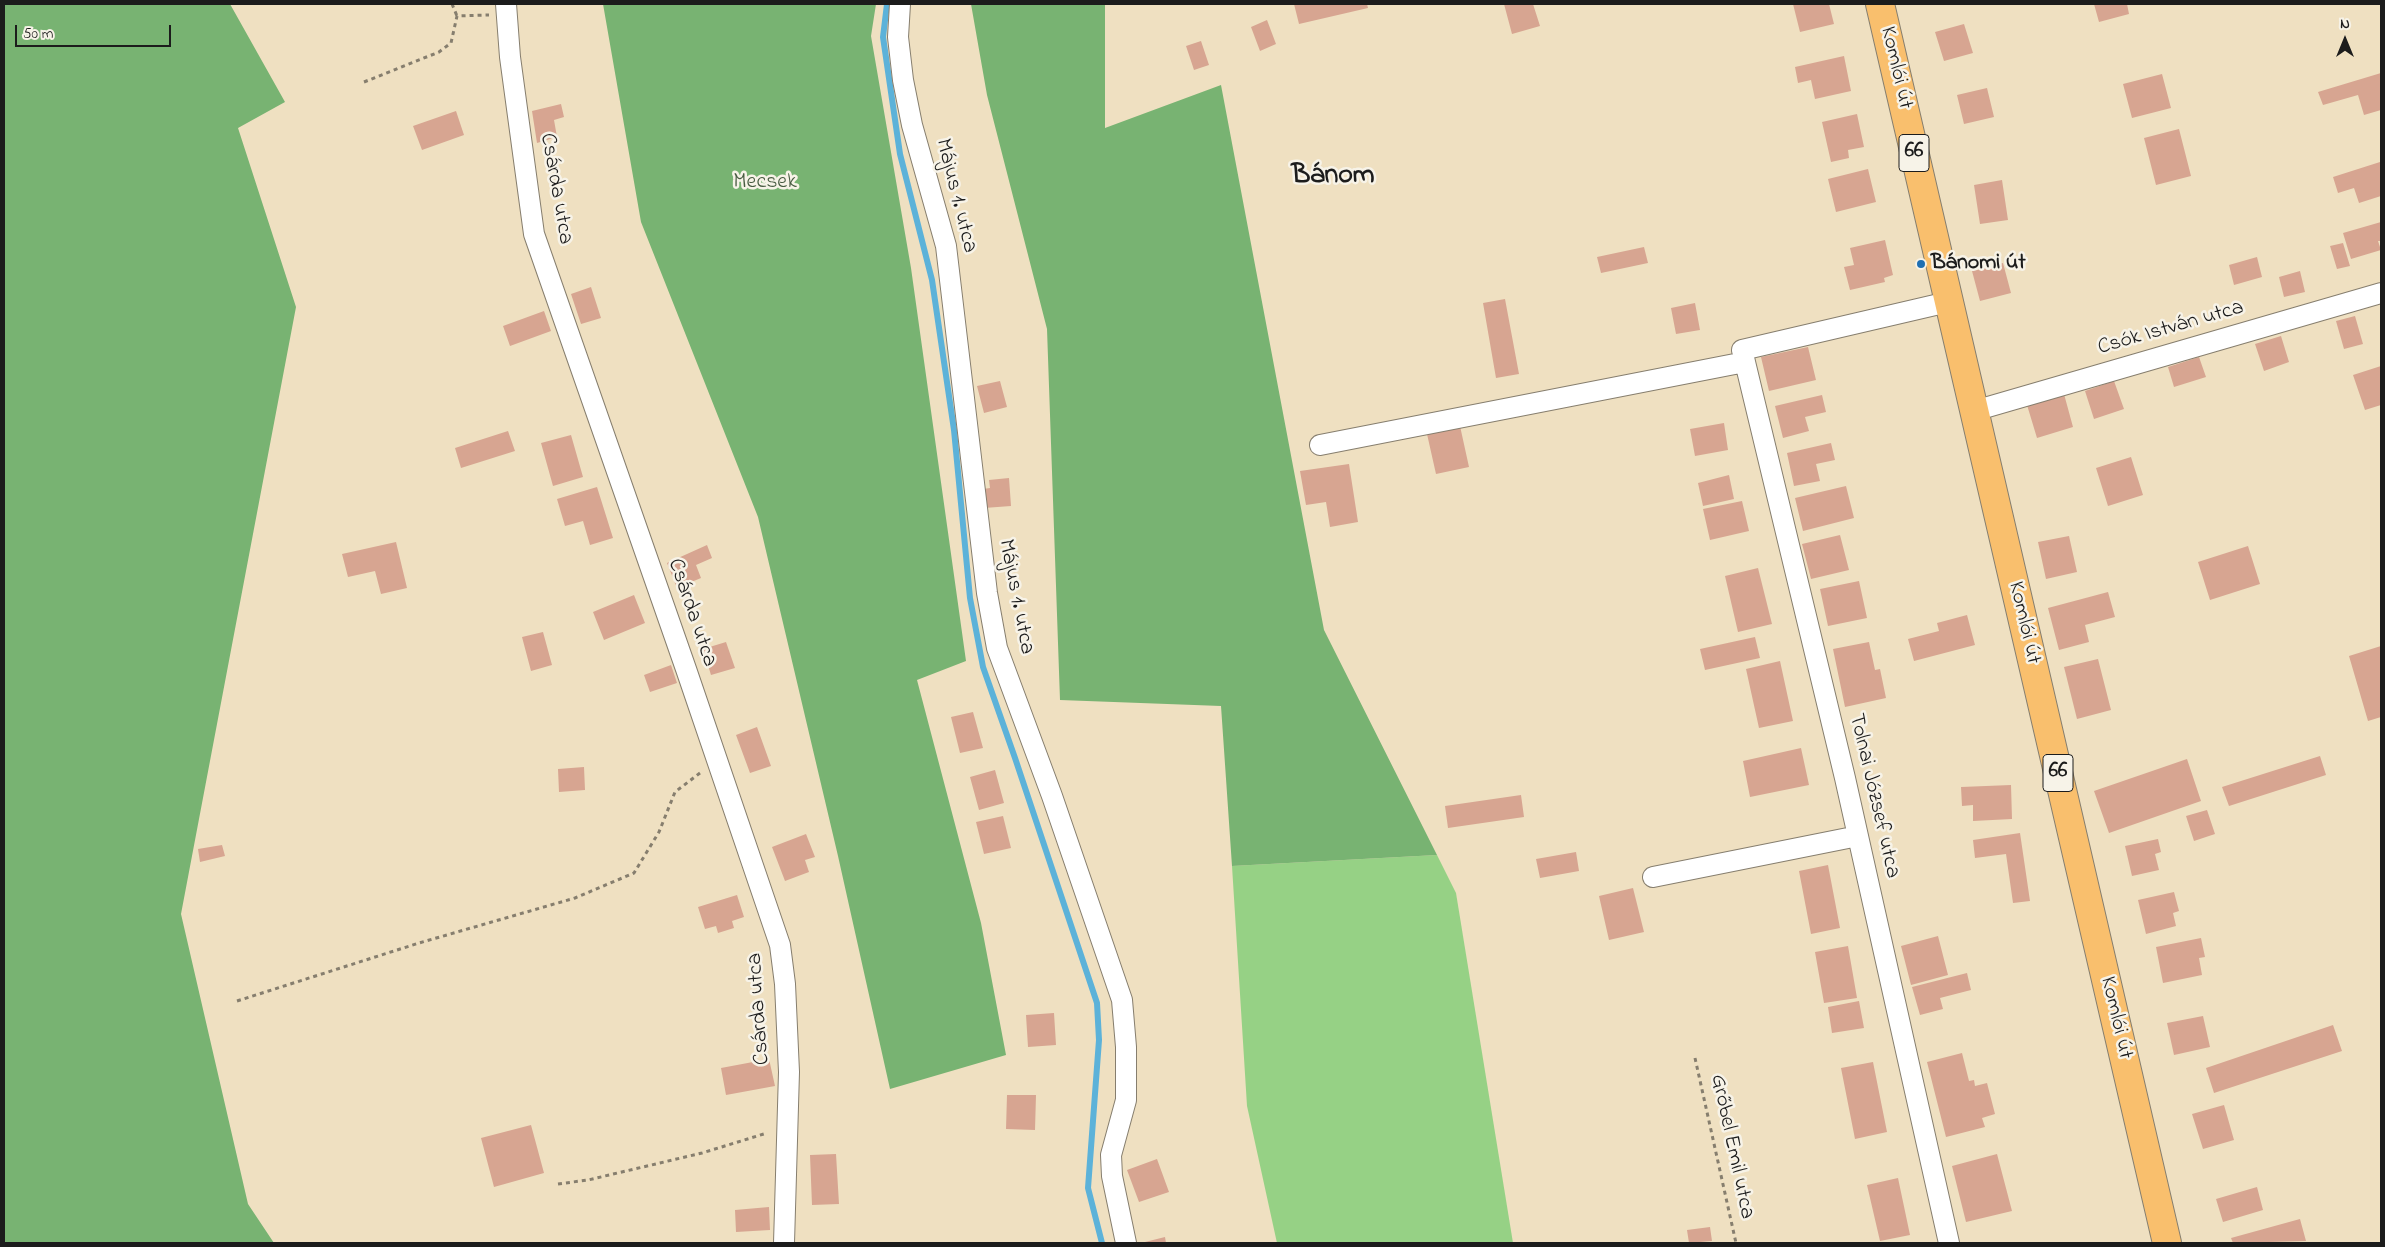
<!DOCTYPE html>
<meta charset="utf-8">
<style>
body{margin:0}
#map{position:relative;width:2385px;height:1247px;overflow:hidden;background:#efe0c1;font-family:"Indie Flower",sans-serif}
canvas{display:block}
.frame{position:absolute;inset:0;border:5px solid #1c1c1c;pointer-events:none}
.north{position:absolute;left:2320px;top:15px;width:50px;height:50px;-webkit-text-stroke:4px #f7f3e8;paint-order:stroke;rotate:0deg;font-size:14px;font-weight:700;line-height:20px;text-align:center;color:#1c1c1c}
.north::after{content:'';display:block;margin:auto;width:18px;height:22px;background:#1c1c1c;clip-path:polygon(50% 0,100% 100%,50% 72%,0 100%)}
.scale{position:absolute;left:15px;top:25px;width:156px;height:22px;box-sizing:border-box;border:2px solid #1c1c1c;border-top:0;padding-left:6px;font-size:15px;line-height:18px;white-space:nowrap;color:#1c1c1c;-webkit-text-stroke:4px #f7f3e8;paint-order:stroke}
</style>
<div id="map">
<canvas width="2385" height="1247"></canvas>
<div class="frame"></div>
<div class="north">N</div>
<div class="scale">50 m</div>
</div>
<script>
const ctx = document.querySelector('canvas').getContext('2d');
ctx.lineJoin = 'round';
function fillPath(path, color) { ctx.fillStyle = color; ctx.fill(path, 'evenodd'); }
const poly = rows => new Path2D(rows.map(r => 'M' + r).join(''));
function strokePath(path, color, width, dash) { ctx.strokeStyle = color; ctx.lineWidth = width; ctx.lineCap = dash ? 'butt' : 'round'; ctx.setLineDash(dash || []); ctx.stroke(path); }
function label(font, color, halo, rows, align = 'center') {
  ctx.font = font + ' "Indie Flower",sans-serif'; ctx.lineWidth = 5; ctx.setLineDash([]); ctx.textBaseline = 'middle'; ctx.strokeStyle = halo; ctx.fillStyle = color; for (const [text, x, y, turn = 0] of rows) {
    ctx.save(); ctx.translate(x, y); ctx.rotate((+turn || 0) * Math.PI / 180); ctx.textAlign = isNaN(turn) ? turn : align; if (halo) ctx.strokeText(text, 0, 0); ctx.fillText(text, 0, 0); ctx.restore();
  }
}
const green = poly([
 [1437,855,1456,893,1513,1243,1277,1243,1247,1106,1232,866]
]);
const forest = poly([
 [4,4,230,4,285,102,238,128,296,307,181,914,248,1204,274,1243,4,1243],
 [603,4,876,4,871,36,911,268,966,661,917,680,981,923,1006,1055,890,1089,838,856,758,517,641,222],
 [971,4,1105,4,1105,128,1221,85,1324,630,1437,855,1232,866,1221,706,1060,700,1047,329,987,95]
]);
const stream = poly([
 [887,4,883,37,900,154,932,280,954,430,970,598,983,667,1015,758,1097,1003,1099,1040,1088,1188,1102,1243]
]);
const building = poly([
 [1294,4,1367,4,1368,8,1299,24],
 [1504,4,1533,4,1540,26,1512,34],
 [1793,4,1829,4,1834,24,1800,32],
 [2094,4,2127,4,2129,14,2099,22],
 [1267,20,1276,44,1260,51,1251,27],
 [1964,24,1973,53,1944,61,1935,32],
 [1201,41,1209,65,1194,70,1186,46],
 [1844,56,1851,91,1815,99,1811,80,1798,83,1795,67],
 [2381,73,2381,110,2364,115,2358,95,2323,105,2318,92],
 [2162,74,2171,108,2132,118,2123,84],
 [1987,88,1994,117,1964,124,1957,95],
 [561,104,564,117,554,120,557,137,537,143,532,111],
 [456,111,464,135,422,150,413,126],
 [1857,114,1864,147,1848,150,1849,158,1831,162,1822,122],
 [2179,129,2191,176,2156,185,2144,138],
 [2380,162,2381,196,2359,203,2354,188,2338,193,2333,177],
 [1868,169,1876,202,1836,212,1828,179],
 [2002,180,2008,220,1980,224,1974,185],
 [2381,222,2381,241,2378,241,2381,250,2351,259,2343,233],
 [1885,240,1893,275,1884,278,1885,282,1850,290,1844,267,1854,265,1850,248],
 [2343,243,2350,266,2337,269,2330,246],
 [1644,247,1648,263,1601,273,1597,257],
 [2257,257,2262,277,2234,285,2229,265],
 [2003,263,2011,293,1980,301,1972,271],
 [2300,271,2305,292,2284,297,2279,277],
 [591,287,601,318,581,324,571,294],
 [1505,299,1519,374,1496,378,1483,303],
 [1695,303,1700,330,1676,334,1671,308],
 [544,311,551,331,510,346,503,326],
 [2355,316,2363,344,2344,349,2336,321],
 [2281,336,2289,362,2264,371,2255,344],
 [1808,347,1816,380,1769,391,1761,357],
 [2199,357,2206,377,2174,387,2168,367],
 [2381,366,2381,405,2365,410,2353,375],
 [1000,381,1007,407,984,413,977,386],
 [2114,381,2124,409,2094,419,2085,391],
 [2064,394,2073,427,2037,438,2027,405],
 [1822,395,1826,412,1805,417,1809,431,1783,438,1775,406],
 [1724,423,1728,450,1695,456,1690,429],
 [1460,426,1469,467,1436,474,1427,434],
 [508,431,515,451,461,468,455,448],
 [571,435,583,477,553,486,541,443],
 [1831,443,1835,460,1816,464,1820,481,1794,486,1787,453],
 [2131,457,2143,495,2108,506,2096,468],
 [1349,464,1358,522,1330,527,1326,502,1306,505,1300,471],
 [1729,475,1734,499,1703,506,1698,483],
 [1009,478,1011,506,984,508,983,489,990,488,989,480],
 [1846,486,1854,518,1803,531,1795,498],
 [597,487,613,538,590,545,583,521,565,526,557,499],
 [1742,501,1749,531,1710,540,1703,509],
 [1840,535,1849,570,1811,579,1802,544],
 [2069,536,2077,572,2046,579,2038,542],
 [396,542,407,588,381,594,375,571,348,577,342,554],
 [707,545,712,558,696,565,701,578,677,588,667,563],
 [2248,546,2260,584,2210,600,2198,562],
 [1758,568,1772,624,1738,632,1725,576],
 [1859,581,1867,618,1828,626,1820,589],
 [2108,592,2115,617,2085,625,2089,642,2059,650,2048,608],
 [634,595,645,623,604,640,593,612],
 [1967,615,1975,645,1914,661,1908,639,1939,631,1937,623],
 [543,632,552,665,531,671,522,637],
 [1755,637,1760,658,1705,670,1700,649],
 [726,642,735,668,711,675,703,649],
 [1869,642,1875,670,1880,669,1886,698,1845,707,1833,649],
 [2381,646,2381,717,2368,721,2349,656],
 [2098,659,2111,710,2077,719,2064,667],
 [1780,661,1793,721,1759,728,1746,669],
 [671,665,677,683,650,692,644,675],
 [973,712,983,748,960,753,951,717],
 [757,727,771,766,750,773,736,735],
 [1801,748,1809,785,1750,797,1743,761],
 [2320,756,2326,775,2229,806,2222,787],
 [2187,759,2201,801,2109,833,2094,791],
 [584,767,585,790,559,792,558,769],
 [995,770,1004,803,979,810,970,777],
 [2011,785,2012,819,1973,821,1973,805,1962,806,1961,787],
 [1521,795,1524,817,1448,828,1445,806],
 [2207,810,2215,834,2194,841,2186,816],
 [1003,816,1011,848,984,854,976,822],
 [2020,833,2030,901,2013,903,2006,854,1975,858,1973,840],
 [806,834,815,857,805,860,809,872,785,881,772,847],
 [2158,839,2161,852,2155,854,2159,870,2132,876,2125,846],
 [222,845,225,856,200,862,198,849],
 [1576,852,1579,871,1540,878,1536,859],
 [1828,865,1840,928,1811,934,1799,871],
 [1633,888,1644,932,1609,940,1599,896],
 [2174,892,2179,911,2173,913,2176,926,2146,934,2138,900],
 [737,895,744,917,732,921,734,928,718,933,716,926,705,929,698,907],
 [1938,936,1948,975,1911,985,1901,946],
 [2201,938,2205,957,2199,958,2202,975,2163,983,2156,947],
 [1848,946,1857,998,1824,1003,1815,952],
 [1967,973,1971,990,1940,998,1943,1009,1920,1015,1912,987],
 [1859,1001,1864,1028,1832,1033,1828,1007],
 [1054,1013,1056,1045,1028,1047,1026,1015],
 [2203,1016,2210,1047,2174,1055,2167,1023],
 [2333,1025,2342,1051,2214,1093,2206,1068],
 [1962,1053,1969,1081,1974,1080,1975,1086,1987,1083,1995,1114,1982,1118,1985,1127,1946,1137,1927,1062],
 [769,1059,775,1086,726,1095,721,1068],
 [1873,1062,1887,1132,1855,1139,1841,1068],
 [1007,1095,1036,1095,1035,1130,1006,1129],
 [2224,1105,2234,1140,2203,1149,2192,1114],
 [531,1125,544,1173,494,1187,481,1138],
 [836,1154,839,1204,812,1205,810,1155],
 [1997,1154,2012,1211,1966,1222,1952,1166],
 [1157,1159,1169,1192,1139,1202,1127,1170],
 [1898,1178,1910,1235,1880,1241,1867,1185],
 [2257,1187,2263,1210,2223,1222,2216,1199],
 [769,1207,770,1230,736,1232,735,1210],
 [2300,1219,2306,1241,2233,1243,2231,1238],
 [1710,1227,1712,1241,1689,1243,1687,1230],
 [1165,1237,1166,1243,1141,1243]
]);
const path = poly([
 [452,4,457,16],
 [364,82,439,52,451,43,457,16,489,15],
 [237,1001,419,943,575,898,634,873,659,832,675,792,700,773],
 [1695,1058,1736,1243],
 [558,1184,588,1180,702,1153,767,1133]
]);
const minor = poly([
 [506,4,510,57,534,234,686,669,780,945,785,984,789,1072,784,1243],
 [900,4,898,37,903,80,912,125,946,246,987,593,997,648,1052,796,1122,1000,1126,1047,1126,1100,1111,1155,1112,1176,1126,1243],
 [1745,362,1845,778,1949,1243],
 [1974,411,2381,293],
 [1320,445,1745,362,1742,350,1948,302],
 [1653,877,1858,836]
]);
const primary = poly([
 [1880,4,2167,1243]
]);
const markers = [
 [1921,264,5,"#1f6fb2"]
];
const shields = [
 [1914,153,30],
 [2058,773,30]
];
const shieldNames = [
 ["66",1914,153],
 ["66",2058,773]
];
const streetNames = [
 ["Komlói út",1895,68,77],
 ["Csárda utca",555,189,80],
 ["Május 1. utca",955,196,76],
 ["Csók István utca",2171,329,-16],
 ["Május 1. utca",1015,597,79],
 ["Csárda utca",691,613,71],
 ["Komlói út",2023,623,77],
 ["Tolnai József utca",1873,796,77],
 ["Csárda utca",760,1009,-94],
 ["Komlói út",2115,1018,77],
 ["Grőbel Emil utca",1731,1147,78]
];
const parkNames = [
 ["Mecsek",765,183]
];
const poiNames = [
 ["Bánomi út",1931,264]
];
const districtNames = [
 ["Bánom",1333,177]
];
fillPath(green, '#96d185');
fillPath(forest, '#78b372');
strokePath(stream, '#5cb2d9', 6);
fillPath(building, '#d7a591');
strokePath(minor, '#867e6e', 22);
strokePath(primary, '#867e6e', 30);
strokePath(path, '#867e6e', 3, [4, 4]);
strokePath(minor, '#fff', 20);
strokePath(primary, '#f9bf6d', 28);
for (const [x, y, r, color] of markers) { const dot = new Path2D(); dot.arc(x, y, r, 0, 2 * Math.PI); ctx.fillStyle = color; ctx.fill(dot); strokePath(dot, '#f7f3e8', 2); }
for (const [x, y, w] of shields) { const box = new Path2D(); box.roundRect(x - w / 2, y - 18.5, w, 37, 4); ctx.fillStyle = '#f7f3e8'; ctx.fill(box); strokePath(box, '#1c1c1c', 1); }
label('bold 21px', '#1c1c1c', null, shieldNames);
label('22px', '#1c1c1c', '#f7f3e8', streetNames);
label('22px', '#475b41', '#f7f3e8', parkNames);
label('bold 22px', '#1c1c1c', '#f7f3e8', poiNames, 'left');
label('bold 28px', '#1c1c1c', '#f7f3e8', districtNames);
</script>
